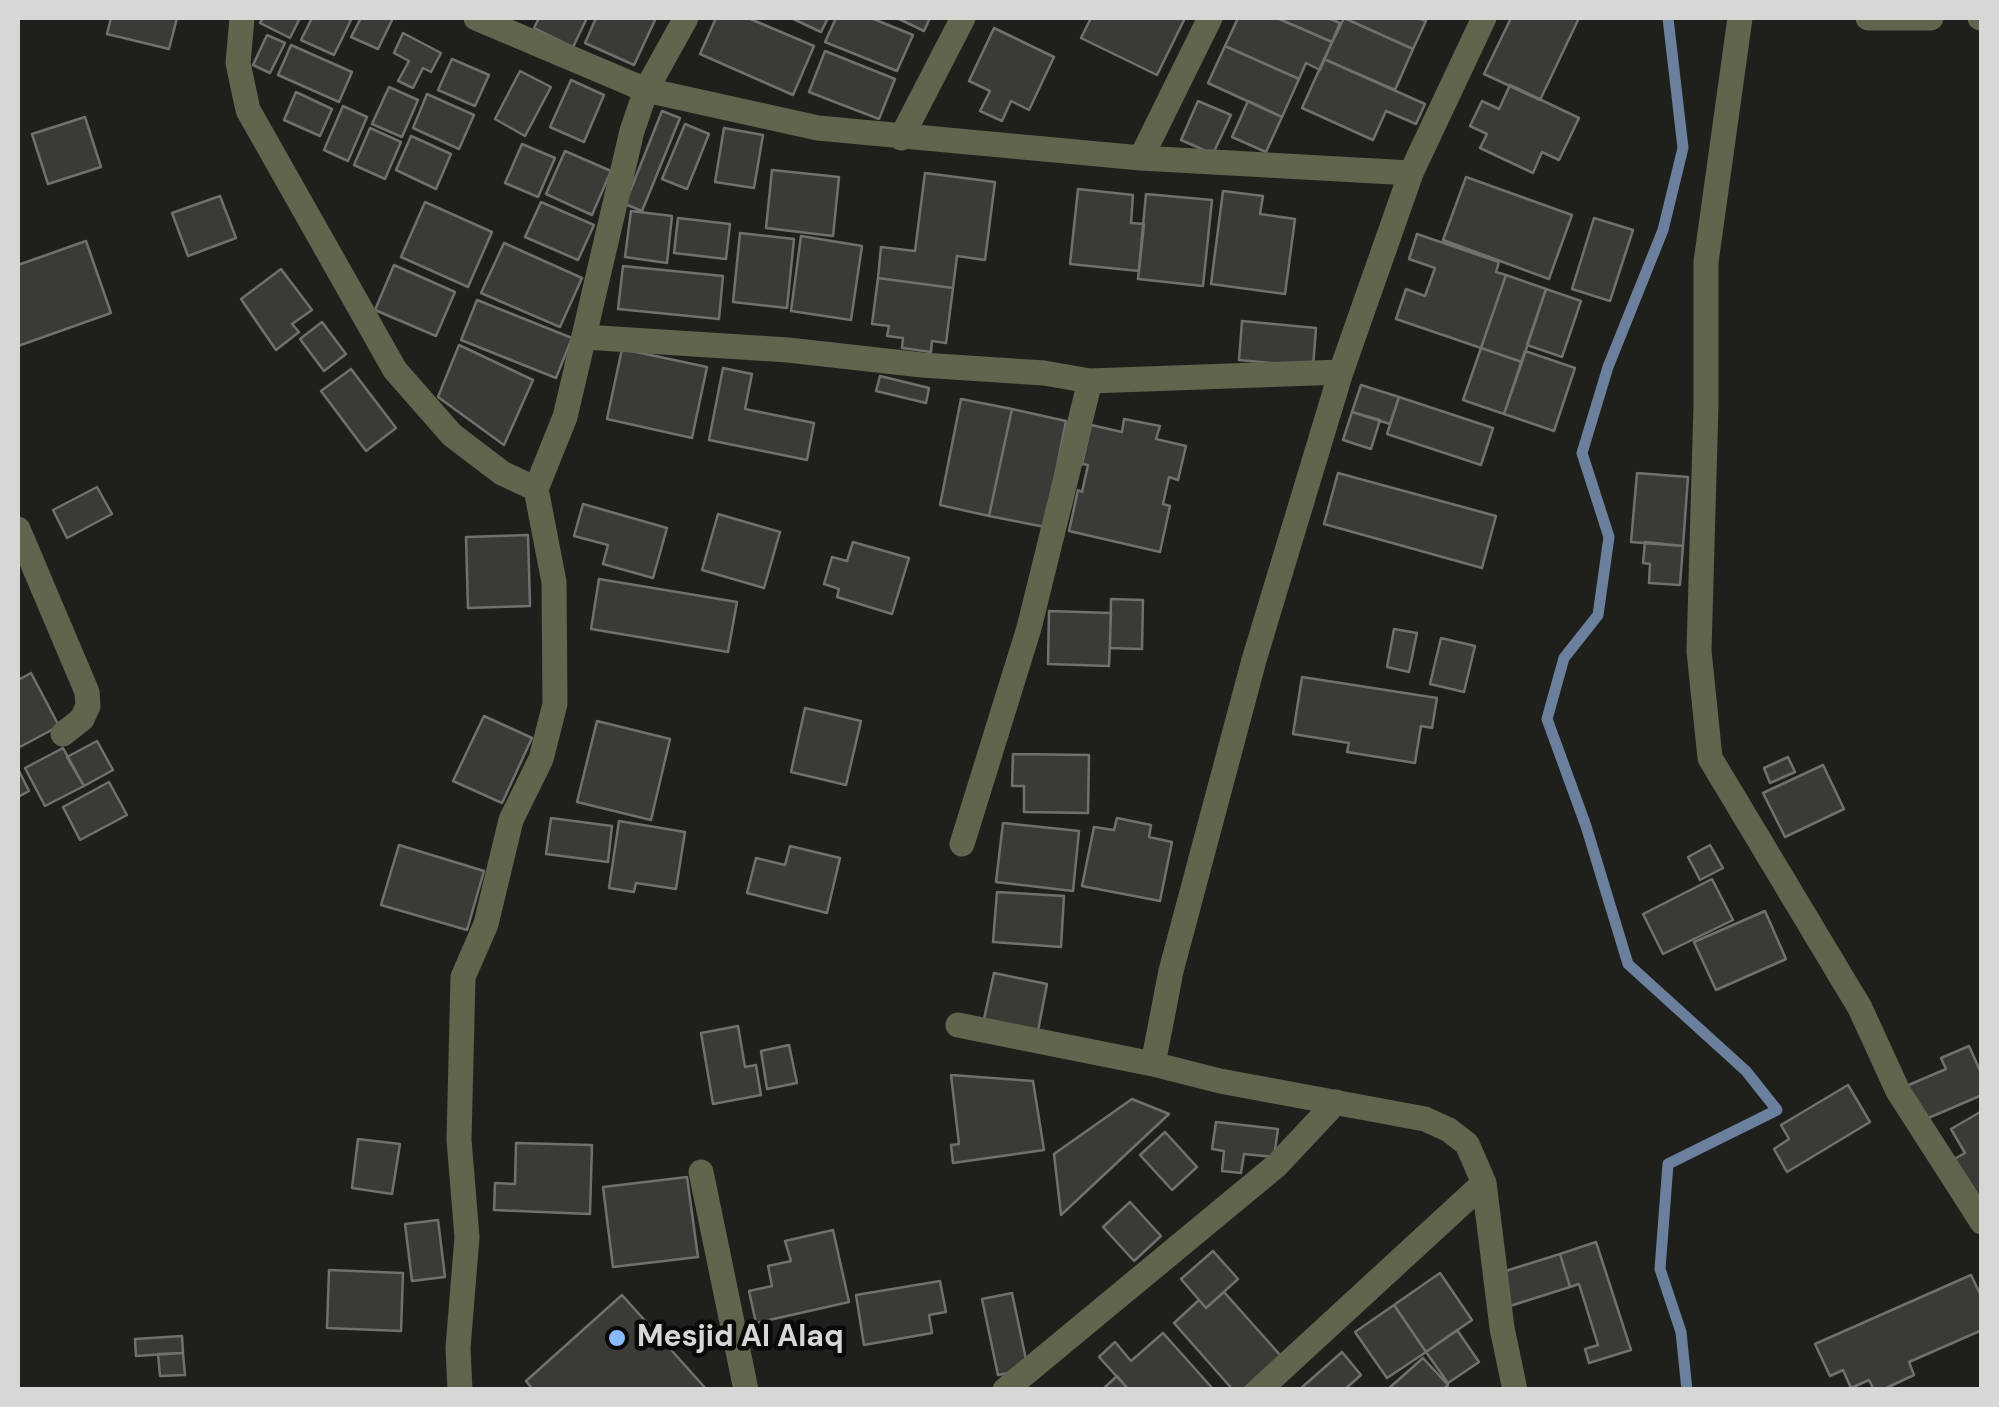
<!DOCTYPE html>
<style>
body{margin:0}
#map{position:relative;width:1999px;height:1407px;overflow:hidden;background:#1f201c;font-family:"DM Sans",sans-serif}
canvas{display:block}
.frame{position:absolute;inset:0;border:20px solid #d7d7d5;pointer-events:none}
</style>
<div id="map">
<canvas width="1999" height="1407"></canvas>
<div class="frame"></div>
</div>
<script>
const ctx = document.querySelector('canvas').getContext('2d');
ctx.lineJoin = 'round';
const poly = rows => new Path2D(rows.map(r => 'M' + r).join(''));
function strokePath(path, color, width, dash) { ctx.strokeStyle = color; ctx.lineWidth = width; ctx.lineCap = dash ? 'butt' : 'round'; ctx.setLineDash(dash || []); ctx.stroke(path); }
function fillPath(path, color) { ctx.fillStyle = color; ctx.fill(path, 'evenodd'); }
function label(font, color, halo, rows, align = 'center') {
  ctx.font = font + ' "DM Sans",sans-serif'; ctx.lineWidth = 9; ctx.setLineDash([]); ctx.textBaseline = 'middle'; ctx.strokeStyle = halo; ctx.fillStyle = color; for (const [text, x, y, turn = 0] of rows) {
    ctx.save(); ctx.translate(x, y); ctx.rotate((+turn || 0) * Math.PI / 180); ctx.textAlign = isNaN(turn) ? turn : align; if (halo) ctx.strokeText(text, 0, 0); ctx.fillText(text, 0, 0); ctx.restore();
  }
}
const stream = poly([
 [1668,18,1683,148,1663,230,1608,367,1582,453,1609,537,1598,615,1564,658,1547,719,1586,826,1628,964,1746,1071,1777,1110,1668,1164,1660,1269,1681,1332,1687,1390]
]);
const building = poly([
 [111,18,177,18,169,49,107,34,111,18],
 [263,18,300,18,290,38,260,23,263,18],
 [312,18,352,18,334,55,301,40,312,18],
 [361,18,393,18,378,49,351,37,361,18],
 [539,18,587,18,573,47,534,28,539,18],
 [596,18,656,18,634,65,585,43,596,18],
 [716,18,748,18,814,46,793,95,700,54,716,18],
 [791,18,828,18,821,32,791,18],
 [836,18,871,18,913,35,897,71,825,42,836,18],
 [897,18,930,18,924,31,897,18],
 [1091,18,1185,18,1157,75,1081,38,1091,18],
 [1238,18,1277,18,1332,42,1320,70,1306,63,1299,79,1225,46,1238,18],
 [1277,18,1328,18,1340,23,1332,42,1277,18],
 [1344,18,1413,49,1395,90,1324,59,1344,18],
 [1344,18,1418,18,1426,21,1413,49,1344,18],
 [1511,18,1579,18,1540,100,1484,74,1511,18],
 [994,28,1054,57,1029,110,1011,101,1002,121,980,111,990,91,969,81,994,28],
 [403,33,441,53,431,72,423,68,413,88,398,81,409,61,394,53,403,33],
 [267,35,285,43,270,73,253,65,267,35],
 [291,45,352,72,339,102,278,75,291,45],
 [1225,46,1299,79,1282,117,1208,83,1225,46],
 [825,51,895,79,879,119,809,92,825,51],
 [452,59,489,75,475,106,438,90,452,59],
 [1324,59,1425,104,1416,124,1386,111,1373,140,1302,108,1324,59],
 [520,71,551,87,525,136,495,119,520,71],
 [571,80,604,95,584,142,550,127,571,80],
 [1510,85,1579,118,1559,160,1542,152,1533,173,1480,148,1487,134,1470,126,1482,101,1499,109,1510,85],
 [389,87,418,100,402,137,372,124,389,87],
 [296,92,332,109,320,136,284,120,296,92],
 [427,94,474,115,459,149,413,128,427,94],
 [1198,101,1231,115,1213,154,1181,140,1198,101],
 [1248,101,1282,117,1266,152,1232,137,1248,101],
 [343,106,367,117,348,161,324,150,343,106],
 [662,111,680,118,642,211,625,204,662,111],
 [85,117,101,167,48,184,32,134,85,117],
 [685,124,709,134,687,189,662,179,685,124],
 [370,128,401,142,385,179,354,165,370,128],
 [724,128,763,135,754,188,715,182,724,128],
 [411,136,451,154,436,189,396,170,411,136],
 [522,144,555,158,538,197,505,183,522,144],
 [565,151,611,171,592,215,546,194,565,151],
 [772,170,839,177,833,236,766,228,772,170],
 [925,173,995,182,985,260,957,256,953,288,878,278,881,247,915,251,925,173],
 [1466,177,1572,215,1549,279,1443,240,1466,177],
 [1078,189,1133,195,1131,223,1144,224,1139,271,1070,264,1078,189],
 [1223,191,1263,196,1260,214,1295,219,1285,294,1211,284,1223,191],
 [1146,194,1212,200,1203,286,1138,279,1146,194],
 [220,196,236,238,188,256,172,213,220,196],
 [425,202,492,232,468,287,401,257,425,202],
 [541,202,594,225,578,260,525,237,541,202],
 [631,211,672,216,667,263,625,257,631,211],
 [678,218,730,224,726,259,674,253,678,218],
 [1594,218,1633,230,1610,301,1572,289,1594,218],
 [740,233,794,239,787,308,733,302,740,233],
 [1417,234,1499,262,1496,272,1506,275,1481,348,1396,319,1406,289,1425,296,1435,268,1409,259,1417,234],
 [801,236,862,246,851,320,791,311,801,236],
 [86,241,111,313,18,346,18,265,86,241],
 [504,243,582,278,560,327,481,293,504,243],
 [394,265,455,292,436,336,375,310,394,265],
 [623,266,723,276,719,319,618,309,623,266],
 [281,269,312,310,292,324,299,332,276,350,241,299,281,269],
 [1506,275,1546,289,1522,362,1481,348,1506,275],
 [878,278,953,288,946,343,932,341,931,352,902,348,903,338,887,336,889,326,872,324,878,278],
 [1546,289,1581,301,1562,357,1527,345,1546,289],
 [477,300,572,338,556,378,461,340,477,300],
 [1242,321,1316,328,1313,367,1239,360,1242,321],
 [322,322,346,354,324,371,300,339,322,322],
 [459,345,533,380,504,445,438,397,459,345],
 [1481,348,1522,362,1504,414,1463,400,1481,348],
 [622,349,707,367,692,438,607,419,622,349],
 [1525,351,1575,368,1554,431,1504,414,1525,351],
 [723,368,752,374,745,409,814,423,807,460,709,440,723,368],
 [351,369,396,428,366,451,321,391,351,369],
 [880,376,929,388,926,403,876,391,880,376],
 [1361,385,1399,397,1390,424,1352,412,1361,385],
 [1399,397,1493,428,1481,465,1387,434,1399,397],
 [961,399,1012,409,989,516,940,505,961,399],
 [1012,409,1066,421,1045,527,989,516,1012,409],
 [1352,412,1380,420,1371,449,1343,440,1352,412],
 [1124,419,1160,426,1156,439,1186,446,1178,480,1169,477,1163,504,1170,506,1160,552,1069,531,1078,490,1082,492,1088,465,1082,464,1091,425,1122,432,1124,419],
 [1338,473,1496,516,1482,568,1324,524,1338,473],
 [1637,473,1688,477,1683,546,1631,542,1637,473],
 [97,487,112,514,67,538,53,510,97,487],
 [583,504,667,528,653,578,603,564,608,545,574,536,583,504],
 [718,514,780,532,764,588,702,570,718,514],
 [528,535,530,606,468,608,466,537,528,535],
 [853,542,909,558,892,614,837,597,839,589,824,584,832,557,847,561,853,542],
 [1645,542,1683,546,1680,585,1649,583,1650,564,1643,563,1645,542],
 [599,579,737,602,728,652,591,629,599,579],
 [1111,599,1143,600,1142,649,1110,648,1111,599],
 [1049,611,1111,613,1109,666,1048,664,1049,611],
 [1394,629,1417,633,1409,672,1387,667,1394,629],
 [1441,638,1475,646,1464,692,1430,684,1441,638],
 [31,673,59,726,18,748,18,680,31,673],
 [1302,677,1437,698,1432,728,1421,726,1415,763,1347,752,1349,743,1293,734,1302,677],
 [805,708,861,721,846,785,791,772,805,708],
 [484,716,532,738,502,803,453,781,484,716],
 [597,721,670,739,651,820,577,802,597,721],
 [97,741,113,770,84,786,67,757,97,741],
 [63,748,84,786,45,806,25,768,63,748],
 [1013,754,1089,755,1088,813,1024,812,1024,786,1012,786,1013,754],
 [1788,757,1795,772,1770,783,1764,768,1788,757],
 [1823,765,1844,809,1785,837,1763,793,1823,765],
 [18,769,29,791,18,797,18,769],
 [109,782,127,815,80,840,63,807,109,782],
 [551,818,612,826,608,862,546,854,551,818],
 [1117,818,1151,825,1149,837,1172,842,1160,901,1082,886,1094,827,1114,830,1117,818],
 [619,821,685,832,676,889,636,883,634,892,609,888,619,821],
 [1003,823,1079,831,1073,891,996,882,1003,823],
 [399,845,484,871,467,930,381,905,399,845],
 [1710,845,1723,868,1700,880,1688,857,1710,845],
 [790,846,840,858,827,913,747,893,756,858,785,865,790,846],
 [1712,879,1733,920,1663,954,1643,914,1712,879],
 [997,892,1064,896,1061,947,993,942,997,892],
 [1765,911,1786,959,1716,990,1694,942,1765,911],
 [994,973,1047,984,1038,1031,984,1019,994,973],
 [738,1026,745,1067,756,1065,761,1095,713,1104,701,1033,738,1026],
 [789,1045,797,1083,767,1089,761,1051,789,1045],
 [1969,1046,1982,1075,1982,1095,1919,1122,1904,1087,1946,1069,1941,1058,1969,1046],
 [951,1075,1033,1081,1044,1150,953,1163,951,1145,959,1144,951,1075],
 [1848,1085,1870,1122,1787,1172,1774,1149,1789,1139,1781,1125,1848,1085],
 [1132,1099,1169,1114,1061,1215,1054,1154,1132,1099],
 [1982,1111,1982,1200,1951,1161,1965,1153,1951,1129,1982,1111],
 [1216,1122,1278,1129,1274,1157,1244,1154,1241,1173,1222,1171,1224,1151,1212,1149,1216,1122],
 [1165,1132,1197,1167,1172,1190,1140,1155,1165,1132],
 [358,1139,400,1144,392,1194,352,1188,358,1139],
 [516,1143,592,1145,590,1214,494,1210,495,1183,515,1184,516,1143],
 [687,1177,698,1257,613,1267,603,1187,687,1177],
 [1130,1202,1161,1236,1134,1261,1103,1227,1130,1202],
 [438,1220,445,1277,412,1281,405,1224,438,1220],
 [833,1230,849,1302,756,1323,749,1291,772,1286,768,1266,791,1261,785,1241,833,1230],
 [1596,1242,1631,1350,1589,1363,1585,1349,1598,1345,1579,1284,1570,1287,1560,1254,1596,1242],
 [1213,1251,1238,1279,1206,1308,1181,1279,1213,1251],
 [1560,1254,1570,1287,1510,1306,1499,1273,1560,1254],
 [329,1270,403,1273,401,1331,327,1328,329,1270],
 [1440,1273,1472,1320,1426,1352,1394,1305,1440,1273],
 [1971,1275,1982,1298,1982,1330,1909,1362,1914,1375,1882,1390,1874,1390,1869,1380,1851,1388,1843,1370,1830,1376,1815,1344,1971,1275],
 [940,1281,946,1312,929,1315,932,1333,864,1345,856,1295,940,1281],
 [1224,1292,1281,1356,1243,1390,1233,1390,1174,1323,1199,1300,1206,1308,1224,1292],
 [1012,1293,1028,1369,998,1375,982,1299,1012,1293],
 [622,1295,707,1390,533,1390,526,1381,622,1295],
 [1394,1305,1426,1352,1387,1378,1355,1332,1394,1305],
 [1457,1330,1479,1362,1448,1383,1426,1352,1457,1330],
 [1163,1333,1214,1390,1129,1390,1099,1357,1115,1342,1131,1361,1163,1333],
 [182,1336,183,1353,136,1356,135,1339,182,1336],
 [1342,1352,1361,1375,1344,1390,1299,1390,1342,1352],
 [183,1353,185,1375,160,1376,158,1354,183,1353],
 [1423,1358,1448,1385,1443,1390,1387,1390,1423,1358],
 [1117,1376,1129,1390,1102,1390,1117,1376]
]);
const minor = poly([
 [242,18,238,63,248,110,395,370,452,435,502,473,536,489],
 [476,18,646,90,818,128,1141,158,1411,173],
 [1484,18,1411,173,1341,372,1254,660,1171,971,1153,1064,1220,1081,1425,1119,1449,1130,1467,1144,1484,1183,1502,1328,1515,1390],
 [1740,18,1706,262,1706,405,1699,651,1710,758,1860,1008,1898,1091,1982,1222],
 [1868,18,1931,18],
 [1980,18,1982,18],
 [901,138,963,18],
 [1141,158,1210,18],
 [584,337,788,350,922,365,1044,373,1090,381,1341,372],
 [18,529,87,692,88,706,82,719,63,734],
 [962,844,1029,628,1090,381],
 [958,1025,1153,1064],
 [701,1172,746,1390],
 [460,1390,458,1348,467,1237,459,1140,463,977,486,924,511,820,541,759,555,704,554,582,536,489,565,417,632,131,646,90,686,18],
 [1005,1390,1277,1165,1336,1102],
 [1259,1390,1484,1183]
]);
const markers = [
 [617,1338,10,"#88bbfc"]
];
const poiNames = [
 ["Mesjid Al Alaq",637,1338]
];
strokePath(stream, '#6a809c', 11);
fillPath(building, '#3a3a36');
strokePath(building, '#70716d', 2.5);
strokePath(minor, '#62644e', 25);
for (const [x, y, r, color] of markers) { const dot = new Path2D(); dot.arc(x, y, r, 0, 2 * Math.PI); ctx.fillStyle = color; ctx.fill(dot); strokePath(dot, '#090908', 4); }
label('bold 30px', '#d7d7d5', '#090908', poiNames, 'left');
</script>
